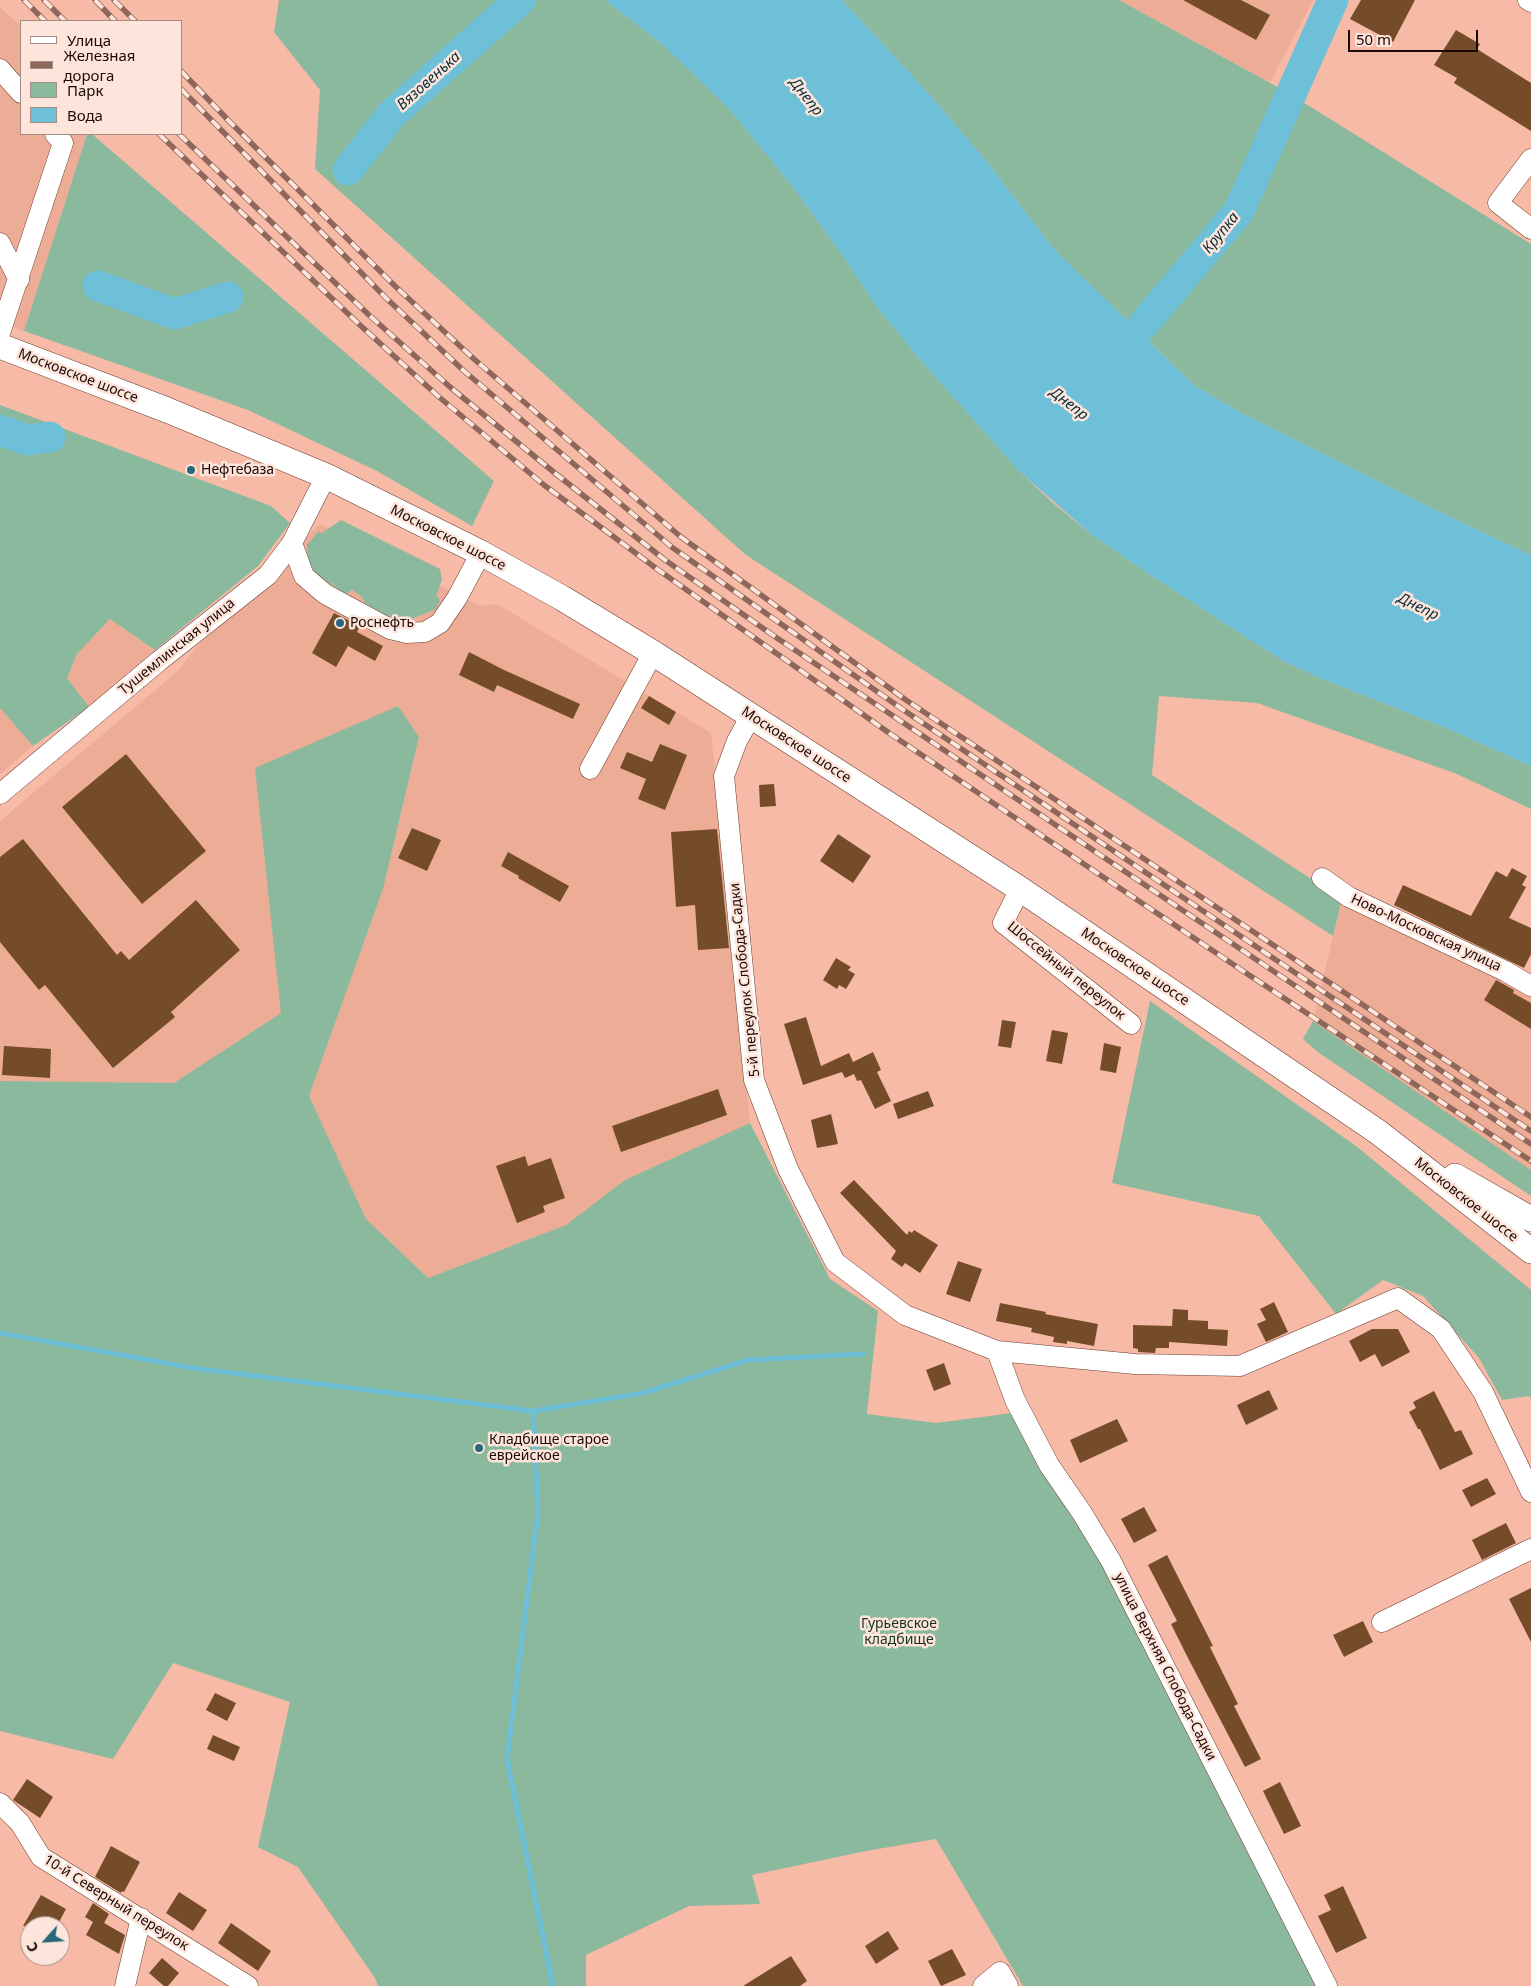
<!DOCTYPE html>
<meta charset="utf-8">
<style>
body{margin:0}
#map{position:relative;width:1531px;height:1986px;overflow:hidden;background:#f6baa7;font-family:"Noto Sans",sans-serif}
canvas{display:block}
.legend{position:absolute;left:20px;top:20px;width:162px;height:115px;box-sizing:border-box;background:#fee5dc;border:1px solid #a48d86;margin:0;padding:6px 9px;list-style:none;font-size:15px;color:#1c0904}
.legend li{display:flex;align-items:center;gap:10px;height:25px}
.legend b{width:25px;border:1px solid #a48d86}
.north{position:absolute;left:20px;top:1916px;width:50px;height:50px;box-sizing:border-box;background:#fee5dc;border:1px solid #a48d86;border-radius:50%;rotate:244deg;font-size:14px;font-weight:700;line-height:20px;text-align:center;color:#1c0904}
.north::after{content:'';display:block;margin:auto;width:18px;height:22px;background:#25687a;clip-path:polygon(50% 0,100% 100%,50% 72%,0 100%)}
.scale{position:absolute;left:1348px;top:30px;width:130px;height:22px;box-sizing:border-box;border:2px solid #1c0904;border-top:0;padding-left:6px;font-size:15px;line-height:18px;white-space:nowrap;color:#1c0904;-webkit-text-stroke:4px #fee5dc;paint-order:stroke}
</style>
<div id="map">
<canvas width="1531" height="1986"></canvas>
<ul class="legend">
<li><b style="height:6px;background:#fff"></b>Улица</li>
<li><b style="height:6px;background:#8f675a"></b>Железная дорога</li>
<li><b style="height:14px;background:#8bb99e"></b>Парк</li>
<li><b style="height:14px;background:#6ec0d8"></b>Вода</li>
</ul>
<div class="north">С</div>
<div class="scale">50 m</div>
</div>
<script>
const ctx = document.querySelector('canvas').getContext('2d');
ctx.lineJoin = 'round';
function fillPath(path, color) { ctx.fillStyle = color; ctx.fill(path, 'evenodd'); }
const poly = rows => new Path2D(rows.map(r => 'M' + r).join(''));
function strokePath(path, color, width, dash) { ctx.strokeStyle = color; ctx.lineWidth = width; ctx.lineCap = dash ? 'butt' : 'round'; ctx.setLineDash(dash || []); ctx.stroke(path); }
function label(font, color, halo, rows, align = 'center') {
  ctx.font = font + ' "Noto Sans",sans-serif'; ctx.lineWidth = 5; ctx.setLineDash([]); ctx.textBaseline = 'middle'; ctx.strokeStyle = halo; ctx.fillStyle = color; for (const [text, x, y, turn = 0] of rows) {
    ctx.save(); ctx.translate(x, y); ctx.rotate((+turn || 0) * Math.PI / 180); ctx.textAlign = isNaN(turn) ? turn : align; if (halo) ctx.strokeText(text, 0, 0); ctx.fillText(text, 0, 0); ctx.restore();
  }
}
const built = poly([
 [1119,0,1313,0,1270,82],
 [0,7,21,27,21,134,87,134,24,331,0,323],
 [320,524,480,606,497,604,711,733,750,1123,625,1180,566,1225,427,1278,366,1219,309,1096,383,889,419,738,398,706,281,1013,174,1083,0,1081,0,821,178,671,196,648],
 [110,619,155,650,89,707,67,678,77,654],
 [0,708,33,746,0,774],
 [1342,899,1531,993,1531,1170,1313,1021]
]);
const green = poly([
 [279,0,605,0,664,46,730,110,792,186,840,252,876,306,922,362,1019,471,1053,503,1093,536,1150,575,1283,661,1315,676,1448,729,1531,766,1531,809,1457,774,1257,703,1159,696,1152,775,1342,899,1333,936,746,555,315,169,320,90,274,32],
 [842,0,1119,0,1285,91,1531,244,1531,555,1436,510,1240,412,1194,385,1054,249,985,159,923,87],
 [87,134,92,134,494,481,472,526,377,471,248,410,24,331],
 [0,405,271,506,290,523,258,566,155,650,110,619,77,654,67,678,89,707,33,746,0,708],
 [341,520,440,569,442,580,436,595,440,600,436,609,409,620,393,619,366,604,361,596,352,590,346,594,316,574,308,560,307,545,318,532,322,533],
 [398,706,419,737,383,889,309,1096,366,1219,428,1278,566,1225,625,1180,750,1123,830,1279,878,1311,867,1414,936,1423,1012,1413,1105,1564,1317,1986,1023,1986,936,1839,866,1851,752,1875,760,1904,689,1906,586,1955,586,1986,378,1986,375,1978,298,1867,258,1847,290,1702,173,1663,113,1759,0,1731,0,1081,174,1083,281,1013,255,768],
 [1150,1001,1356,1146,1531,1290,1531,1398,1529,1396,1502,1400,1479,1358,1423,1296,1383,1280,1336,1314,1259,1216,1112,1183],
 [1313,1021,1531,1170,1531,1196,1319,1053,1303,1039]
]);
const water = poly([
 [605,0,842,0,923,87,985,159,1054,249,1194,385,1240,412,1436,510,1531,555,1531,766,1448,729,1315,676,1283,661,1150,575,1093,536,1019,471,922,362,876,306,840,252,792,186,730,110,664,46]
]);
const stream = poly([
 [0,1333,193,1368,533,1411,643,1393,748,1360,863,1354],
 [533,1411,538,1512,507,1759,553,1986]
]);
const river = poly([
 [348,170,392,114,520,0],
 [98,286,175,314,228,297],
 [1110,364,1239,211,1333,0],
 [0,430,27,440,50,437]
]);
const building = poly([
 [1183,0,1241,0,1270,15,1256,40],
 [1361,0,1415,0,1393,42,1350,19],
 [1456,30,1480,44,1477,49,1531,83,1531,131,1454,83,1457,78,1434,65],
 [334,613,360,626,357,632,383,646,375,661,348,646,336,667,312,653],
 [469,652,504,670,580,704,573,719,497,685,494,692,459,675],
 [649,696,676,712,669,725,641,708],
 [660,744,687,755,665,810,638,799,646,779,620,768,627,752,652,762],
 [126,754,206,851,142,904,62,807],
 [774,784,776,806,760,807,759,785],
 [412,828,441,840,427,871,398,858],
 [717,829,729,948,698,950,695,905,676,907,671,832],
 [838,834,871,856,853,883,820,861],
 [23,839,117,955,121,951,129,960,196,900,240,950,171,1012,175,1017,113,1068,45,985,39,990,0,942,0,857],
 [508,852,569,886,560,902,518,878,519,876,501,866],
 [1512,868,1527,876,1522,885,1526,887,1509,918,1531,928,1531,954,1524,968,1394,905,1403,885,1471,916,1496,871,1507,877],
 [836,958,851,967,848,970,855,974,846,989,839,985,837,989,823,980],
 [1496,980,1514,990,1513,993,1531,1003,1531,1029,1484,1000],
 [806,1017,821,1066,849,1053,853,1062,873,1052,881,1070,877,1072,891,1101,875,1109,861,1080,857,1081,854,1074,845,1078,842,1072,803,1085,784,1024],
 [1002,1020,1016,1022,1011,1048,998,1046],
 [1052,1030,1068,1033,1062,1064,1046,1061],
 [1104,1043,1121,1047,1116,1073,1100,1070],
 [4,1046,51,1049,50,1078,2,1075],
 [718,1089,727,1115,621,1152,612,1126],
 [928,1091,934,1106,898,1119,893,1104],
 [831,1114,838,1144,817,1148,811,1120],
 [525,1156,528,1166,551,1158,565,1198,543,1206,545,1212,517,1223,496,1166],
 [854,1180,907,1235,909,1231,912,1233,914,1230,938,1245,920,1273,905,1263,902,1267,891,1259,896,1251,840,1193],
 [958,1261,982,1269,970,1302,946,1294],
 [1274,1302,1288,1332,1266,1342,1257,1324,1266,1320,1260,1309],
 [1000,1303,1046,1312,1045,1314,1098,1324,1094,1346,1067,1341,1067,1344,1053,1342,1054,1337,1031,1332,1032,1328,996,1321],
 [1173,1309,1188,1310,1188,1320,1208,1321,1208,1329,1228,1330,1227,1346,1169,1342,1169,1348,1156,1348,1155,1353,1138,1352,1138,1349,1133,1348,1133,1325,1172,1326],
 [1372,1329,1398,1329,1410,1352,1382,1367,1375,1354,1360,1362,1349,1341],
 [944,1363,951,1384,934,1391,926,1370],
 [1269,1390,1278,1409,1246,1425,1237,1405],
 [1434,1391,1455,1432,1461,1430,1473,1454,1440,1470,1420,1429,1418,1429,1409,1412,1416,1408,1413,1402],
 [1117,1419,1128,1441,1080,1463,1070,1440],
 [1487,1478,1496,1494,1471,1507,1462,1490],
 [1144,1507,1157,1531,1134,1543,1121,1519],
 [1506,1523,1516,1543,1482,1560,1472,1540],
 [1167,1555,1213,1646,1210,1647,1238,1704,1234,1706,1261,1759,1245,1767,1188,1658,1171,1624,1177,1621,1148,1565],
 [1531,1588,1531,1642,1509,1599],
 [1363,1621,1373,1642,1344,1657,1333,1635],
 [215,1693,236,1703,227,1721,206,1710],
 [213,1735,240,1747,234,1761,207,1749],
 [27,1779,53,1797,40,1818,13,1800],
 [1280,1782,1301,1826,1284,1834,1263,1791],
 [111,1846,140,1862,124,1892,122,1891,121,1893,95,1877],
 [1343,1886,1367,1938,1336,1953,1318,1916,1331,1910,1324,1895],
 [179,1892,207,1910,193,1931,166,1913],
 [41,1895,66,1909,57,1926,23,1926],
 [93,1903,109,1914,104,1923,125,1935,119,1954,86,1935,93,1922,85,1917],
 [231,1923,271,1951,258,1971,218,1943],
 [888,1931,899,1949,876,1964,865,1946],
 [952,1949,966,1975,941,1986,928,1961],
 [791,1956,807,1981,800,1986,743,1986],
 [162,1958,179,1973,168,1986,164,1986,149,1973]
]);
const minor = poly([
 [1528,0,1531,2],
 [0,69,21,93],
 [1531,159,1498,203,1531,229],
 [0,243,19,280],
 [0,333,63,143,55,134],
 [292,543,304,576,325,594,390,629,407,633,425,632,440,623,457,598,481,553],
 [751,716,737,741,724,776,754,1080,788,1169,835,1262,905,1315,997,1351,1135,1364,1240,1366,1398,1298,1441,1329,1483,1392,1531,1492],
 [590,769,653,653],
 [0,794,159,661,268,575,292,543,326,476],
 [1322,878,1349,897,1505,971,1531,986],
 [1020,889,1003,923,1131,1024],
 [997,1351,1015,1400,1049,1465,1082,1513,1111,1561,1327,1986],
 [1382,1622,1531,1549],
 [0,1803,20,1823,41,1857,248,1986],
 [125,1986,141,1918],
 [983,1986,1000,1972,1008,1986]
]);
const major = poly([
 [0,346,167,410,326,476,481,553,562,598,653,653,1020,889,1378,1132,1531,1251],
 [1455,1176,1531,1219]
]);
const rail = poly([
 [24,0,45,21],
 [44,0,65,21],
 [95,0,115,21],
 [114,0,135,21],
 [181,71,228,120,396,287,474,359,681,537,906,700,1531,1117],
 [181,89,386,298,464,371,673,548,902,709,1531,1131],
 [159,134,361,326,439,397,544,485,657,569,892,735,1246,973,1531,1161],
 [179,134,370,316,450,387,556,474,665,560,777,638,1531,1144]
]);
const markers = [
 [191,470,5,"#25687a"],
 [340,623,5,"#25687a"],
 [479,1448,5,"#25687a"]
];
const streetNames = [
 ["Московское шоссе",78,376,21],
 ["Московское шоссе",448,538,27],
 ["Тушемлинская улица",177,647,-39],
 ["Московское шоссе",796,745,33],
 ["Ново-Московская улица",1426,933,25],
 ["Московское шоссе",1135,967,34],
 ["Шоссейный переулок",1066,971,39],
 ["5-й переулок Слобода-Садки",745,980,-96],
 ["Московское шоссе",1466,1200,38],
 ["улица Верхняя Слобода-Садки",1165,1667,63],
 ["10-й Северный переулок",116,1903,32]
];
const poiNames = [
 ["Нефтебаза",201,470],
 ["Роснефть",350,623],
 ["Кладбище старое",489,1440],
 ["еврейское",489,1456]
];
const parkNames = [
 ["Гурьевское",899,1624],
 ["кладбище",899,1640]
];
const waterNames = [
 ["Вязовенька",429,81,-42],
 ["Днепр",806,97,52],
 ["Крупка",1221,233,-51],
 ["Днепр",1069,404,38],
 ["Днепр",1418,607,26]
];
fillPath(built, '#edac96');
fillPath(green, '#8bb99e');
fillPath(water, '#6ec0d8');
strokePath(stream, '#6ec0d8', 5);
strokePath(river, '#6ec0d8', 31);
fillPath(building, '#754c2a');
strokePath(minor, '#6d3c2c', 21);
strokePath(major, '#6d3c2c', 26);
strokePath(minor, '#fff', 20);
strokePath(major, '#fff', 25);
strokePath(rail, '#8f675a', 5.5);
strokePath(rail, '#fee5dc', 4, [11]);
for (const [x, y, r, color] of markers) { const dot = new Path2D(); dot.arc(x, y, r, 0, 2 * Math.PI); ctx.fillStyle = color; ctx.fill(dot); strokePath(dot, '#fee5dc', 2); }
label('14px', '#1c0904', '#fee5dc', streetNames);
label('14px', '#1c0904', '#fee5dc', poiNames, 'left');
label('14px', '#143223', '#fee5dc', parkNames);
label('italic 15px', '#062f3a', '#fee5dc', waterNames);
</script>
